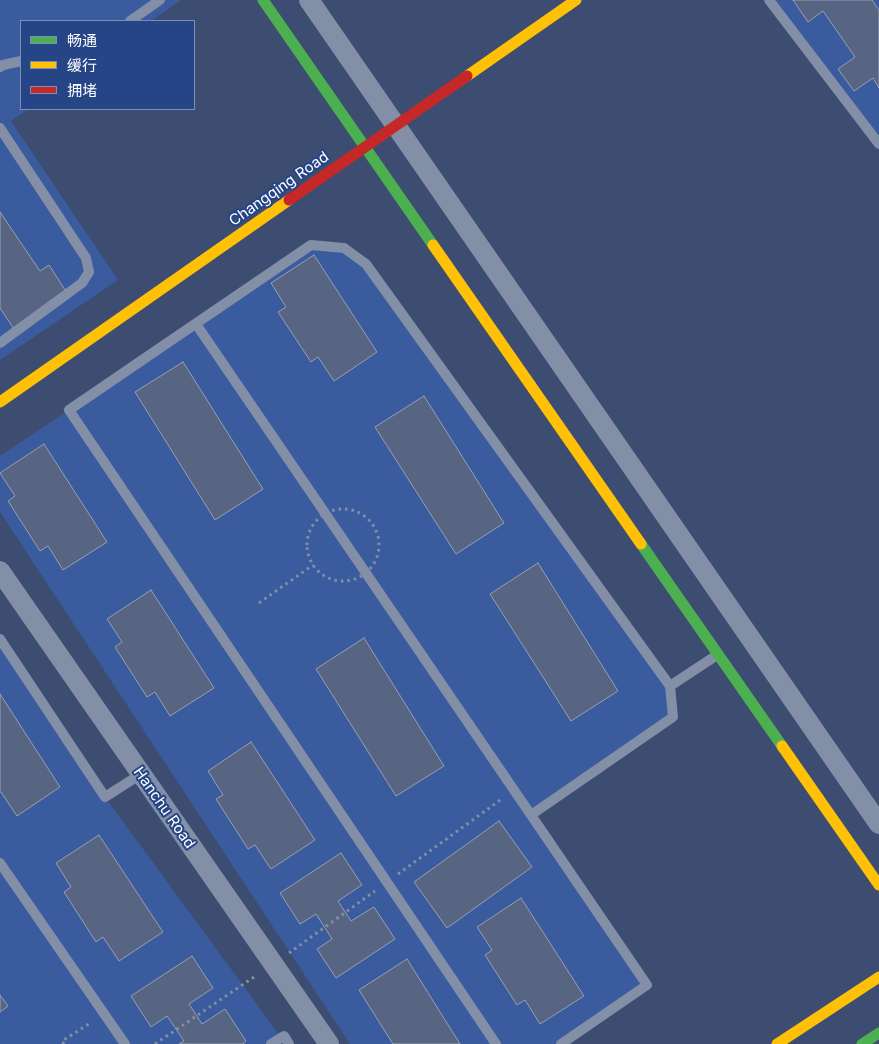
<!DOCTYPE html>
<meta charset="utf-8">
<style>
body{margin:0}
#map{position:relative;width:879px;height:1044px;overflow:hidden;background:#3c4d71;font-family:Inter,"Noto Sans SC",sans-serif}
canvas{display:block}
.legend{position:absolute;left:20px;top:20px;width:175px;height:90px;box-sizing:border-box;background:#264587;border:1px solid #7d8fb7;margin:0;padding:6px 9px;list-style:none;font-size:15px;color:#fff}
.legend li{display:flex;align-items:center;gap:10px;height:25px}
.legend b{width:25px;border:1px solid #7d8fb7}
</style>
<div id="map">
<canvas width="879" height="1044"></canvas>
<ul class="legend">
<li><b style="height:6px;background:#4caf50"></b>畅通</li>
<li><b style="height:6px;background:#ffc107"></b>缓行</li>
<li><b style="height:6px;background:#c62828"></b>拥堵</li>
</ul>
</div>
<script>
const ctx = document.querySelector('canvas').getContext('2d');
ctx.lineJoin = 'round';
function fillPath(path, color) { ctx.fillStyle = color; ctx.fill(path, 'evenodd'); }
const poly = rows => new Path2D(rows.map(r => 'M' + r).join(''));
function strokePath(path, color, width, dash) { ctx.strokeStyle = color; ctx.lineWidth = width; ctx.lineCap = dash ? 'butt' : 'round'; ctx.setLineDash(dash || []); ctx.stroke(path); }
function label(font, color, halo, rows, align = 'center') {
  ctx.font = font + ' Inter,sans-serif'; ctx.lineWidth = 4; ctx.setLineDash([]); ctx.textBaseline = 'middle'; ctx.strokeStyle = halo; ctx.fillStyle = color; for (const [text, x, y, turn = 0] of rows) {
    ctx.save(); ctx.translate(x, y); ctx.rotate((+turn || 0) * Math.PI / 180); ctx.textAlign = isNaN(turn) ? turn : align; if (halo) ctx.strokeText(text, 0, 0); ctx.fillText(text, 0, 0); ctx.restore();
  }
}
const green = poly([
 [0,0,181,0,151,21,21,21,21,109,28,109,11,121,118,280,0,360],
 [769,0,879,0,879,144],
 [311,245,344,248,366,264,670,686,673,717,531,816,647,985,561,1044,350,1044,0,512,0,456,69,410],
 [0,639,105,797,286,1044,0,1044]
]);
const building = poly([
 [793,0,872,0,879,10,879,88,873,78,854,91,838,69,855,57,823,11,808,22,793,0],
 [0,212,40,271,49,265,67,293,14,329,0,308,0,212],
 [314,255,377,352,334,381,318,357,311,362,278,312,286,307,271,283,314,255],
 [183,362,263,489,215,520,135,392,183,362],
 [424,396,504,523,456,554,375,427,424,396],
 [44,444,107,542,63,570,48,546,40,551,8,501,15,496,0,473,44,444],
 [538,563,618,691,571,721,490,594,538,563],
 [151,590,214,688,170,716,155,692,147,697,115,647,122,642,107,619,151,590],
 [364,638,444,766,396,796,316,669,364,638],
 [0,694,60,787,17,816,1,792,0,792,0,694],
 [251,742,315,840,271,869,255,845,248,849,216,799,223,795,208,771,251,742],
 [499,821,532,867,447,928,414,882,499,821],
 [99,835,163,932,119,961,103,937,96,942,64,892,71,887,56,863,99,835],
 [341,853,362,885,338,901,351,921,374,907,395,939,336,978,317,949,332,939,316,914,300,924,280,893,341,853],
 [521,898,584,996,540,1024,525,1000,517,1005,485,955,492,950,477,927,521,898],
 [192,956,213,988,189,1004,202,1024,225,1009,246,1041,243,1044,179,1044,184,1041,167,1016,151,1027,131,996,192,956],
 [407,959,460,1044,393,1044,359,990,407,959],
 [0,995,8,1006,0,1012,0,995]
]);
const path = poly([
 '307 545a36 36 0 1 1 72 0a36 36 0 1 1-72 0Z',
 [259,603,313,565],
 [398,874,503,798],
 [289,953,375,891],
 [64,1044,62,1041,92,1022],
 [155,1044,257,975]
]);
const lane = poly([
 [769,0,879,144],
 [130,21,160,0],
 [0,67,3,65,21,61],
 [0,128,86,258,89,272,82,283,0,343],
 [196,324,531,815],
 [0,639,105,797,141,774],
 [670,686,717,655],
 [0,863,125,1044],
 [271,1044,284,1036,289,1044],
 [496,1044,69,410,311,245,344,248,366,264,670,686,673,717,531,815,647,985,561,1044]
]);
const street = poly([
 [309,0,879,824],
 [0,571,329,1044]
]);
const fast = poly([
 [263,0,433,245],
 [641,544,782,746],
 [862,1044,879,1033]
]);
const slow = poly([
 [467,76,576,0],
 [433,245,641,544],
 [0,402,289,200],
 [782,746,879,885],
 [777,1044,879,977]
]);
const jam = poly([
 [289,200,467,76]
]);
const streetNames = [
 ["Changqing Road",279,189,-35],
 ["Hanchu Road",164,808,55]
];
fillPath(green, '#3a5b9d');
fillPath(building, '#586582');
strokePath(building, '#96a0b5', 1);
strokePath(path, '#838ea7', 3, [2.5, 4]);
strokePath(lane, '#838ea7', 10);
strokePath(street, '#838ea7', 20);
strokePath(fast, '#4caf50', 11);
strokePath(slow, '#ffc107', 11);
strokePath(jam, '#c62828', 11);
label('15px', '#fff', '#264587', streetNames);
</script>
